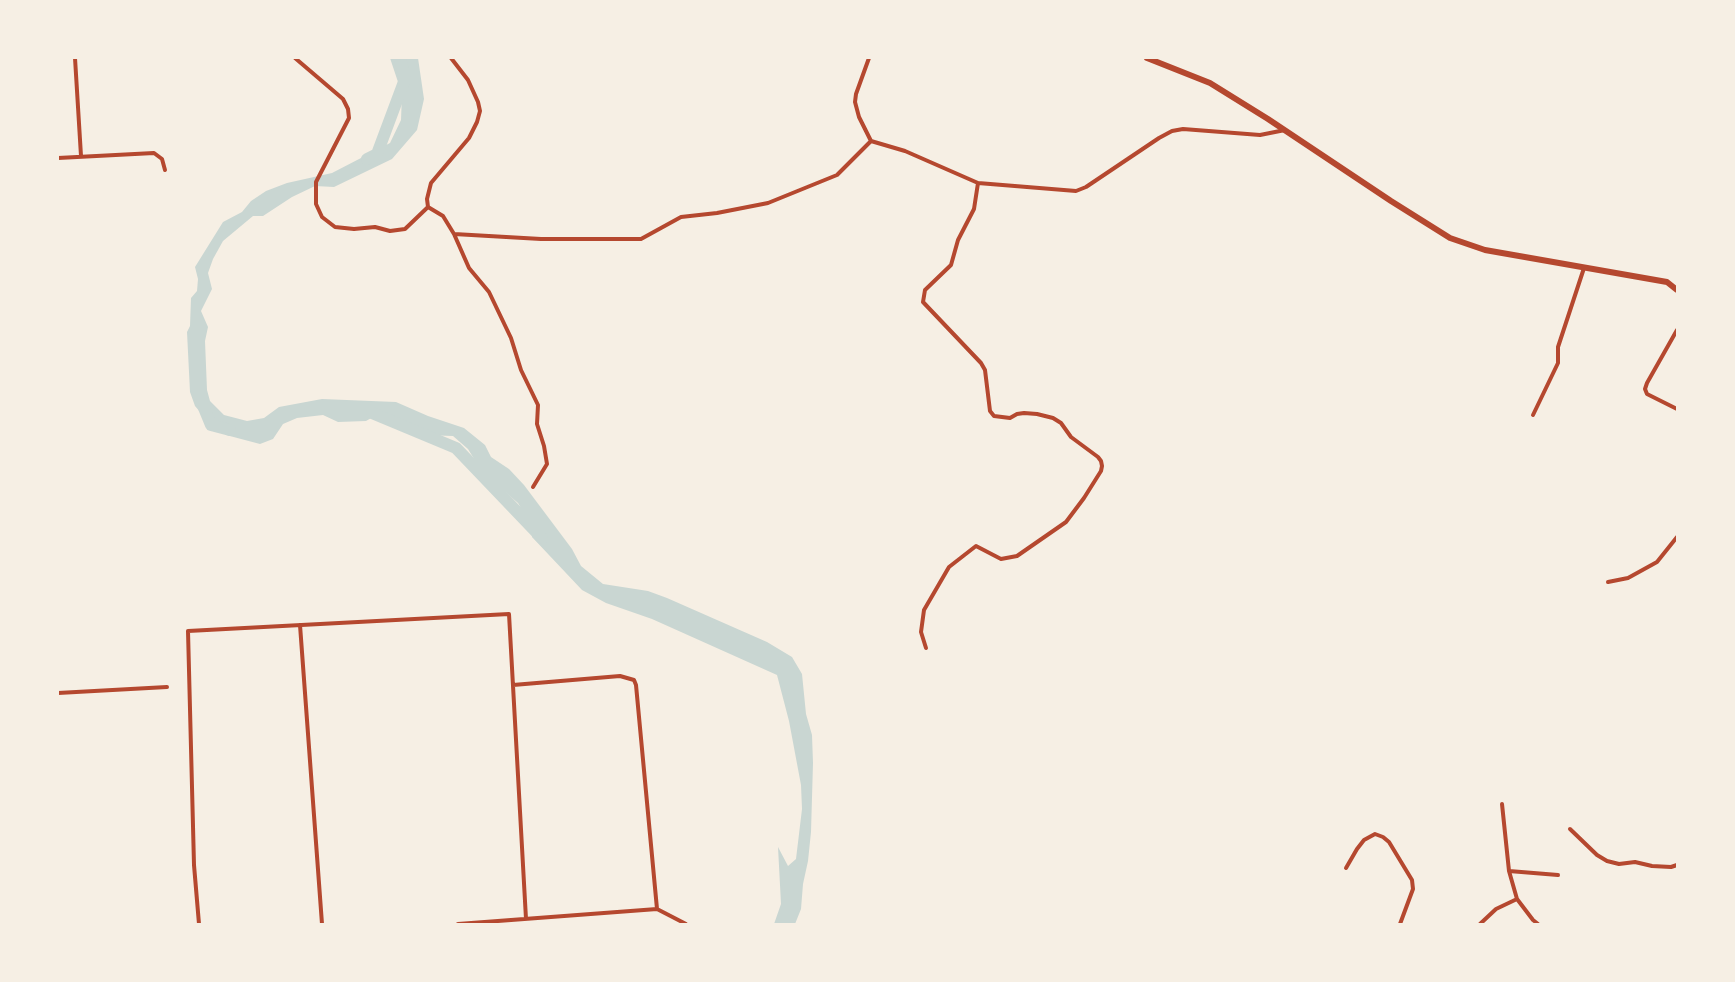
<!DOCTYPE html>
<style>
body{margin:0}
#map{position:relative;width:1735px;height:982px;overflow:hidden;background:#f6efe4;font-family:"PT Sans Narrow",sans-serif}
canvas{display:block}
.frame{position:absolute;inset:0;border:59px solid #f6efe4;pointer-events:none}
</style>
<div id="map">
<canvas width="1735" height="982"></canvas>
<div class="frame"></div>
</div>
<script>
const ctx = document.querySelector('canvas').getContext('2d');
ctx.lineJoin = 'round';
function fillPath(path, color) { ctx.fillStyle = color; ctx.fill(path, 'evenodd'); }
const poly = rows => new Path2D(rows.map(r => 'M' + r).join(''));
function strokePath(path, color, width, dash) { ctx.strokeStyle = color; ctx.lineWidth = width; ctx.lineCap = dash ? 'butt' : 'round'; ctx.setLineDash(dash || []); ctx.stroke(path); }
const water = poly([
 [390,58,418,58,424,99,417,130,392,159,334,187,315,186,292,197,263,216,253,216,223,241,213,259,208,273,212,289,201,311,208,327,205,341,207,390,210,401,224,415,247,421,264,418,279,407,322,399,396,402,428,416,464,428,485,445,491,457,509,469,524,485,572,549,581,566,603,584,648,591,667,598,767,642,792,657,802,674,806,714,812,735,813,763,811,832,808,861,803,884,801,909,795,924,774,924,781,904,778,847,788,866,796,859,802,809,801,785,789,721,777,675,652,619,606,603,582,590,532,537,531,525,518,503,482,472,468,449,453,436,425,435,404,429,392,420,373,417,366,421,338,422,323,415,297,418,283,424,273,439,260,444,226,435,206,419,195,406,190,392,187,332,190,326,191,298,197,291,198,279,195,267,223,222,242,212,251,201,266,191,287,183,332,173,390,143,401,120,402,94]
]);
const river = poly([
 [367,159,377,154,405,79,400,58],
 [204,408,211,425,230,430],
 [372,413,456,448,542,538]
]);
const minor = poly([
 [75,58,81,156],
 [295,58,343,99,348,109,349,118,316,182,316,204,322,217,335,227,354,229,375,227,390,231,405,229,428,207],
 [451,58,468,80,478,102,480,111,477,122,469,138,431,183,427,199,428,207,443,216,454,234,469,268,489,292,511,338,521,370,538,405,537,424,544,446,547,464,533,487],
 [869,58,856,94,855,102,859,117,871,141,905,151,978,183,1076,191,1086,187,1159,138,1172,131,1183,129,1260,135,1285,130],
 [58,158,154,153,162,159,165,170],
 [454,234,541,239,641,239,681,217,717,213,768,203,837,175,871,141],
 [1677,330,1647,383,1645,389,1647,394,1677,409],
 [1533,415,1558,363,1558,347,1584,268],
 [1608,582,1628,578,1657,562,1677,537],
 [300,625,322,924],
 [926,648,921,632,924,610,949,567,976,546,1001,559,1017,556,1066,522,1084,498,1101,471,1102,466,1101,461,1098,457,1071,437,1061,423,1053,418,1037,414,1024,413,1017,414,1010,418,994,416,990,411,985,370,981,363,923,302,925,290,951,265,958,240,974,209,978,183],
 [513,685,620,676,634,680,636,685,657,909],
 [58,693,167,687],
 [1502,804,1509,871,1517,899,1533,920,1538,924],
 [1570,829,1597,855,1607,861,1619,864,1635,862,1652,866,1671,867,1677,865],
 [1346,868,1357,849,1364,840,1375,834,1383,837,1389,842,1412,880,1413,889,1400,924],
 [1509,871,1558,875],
 [199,924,194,865,188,631,509,614,526,919],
 [458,924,657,909,686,924],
 [1480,924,1496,909,1517,899]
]);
const secondary = poly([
 [1147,58,1210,83,1268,119,1391,201,1450,238,1485,250,1667,282,1677,290]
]);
fillPath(water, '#c9d6d2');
strokePath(river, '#c9d6d2', 12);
strokePath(minor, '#b5482f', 4);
strokePath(secondary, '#b5482f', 6);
</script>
